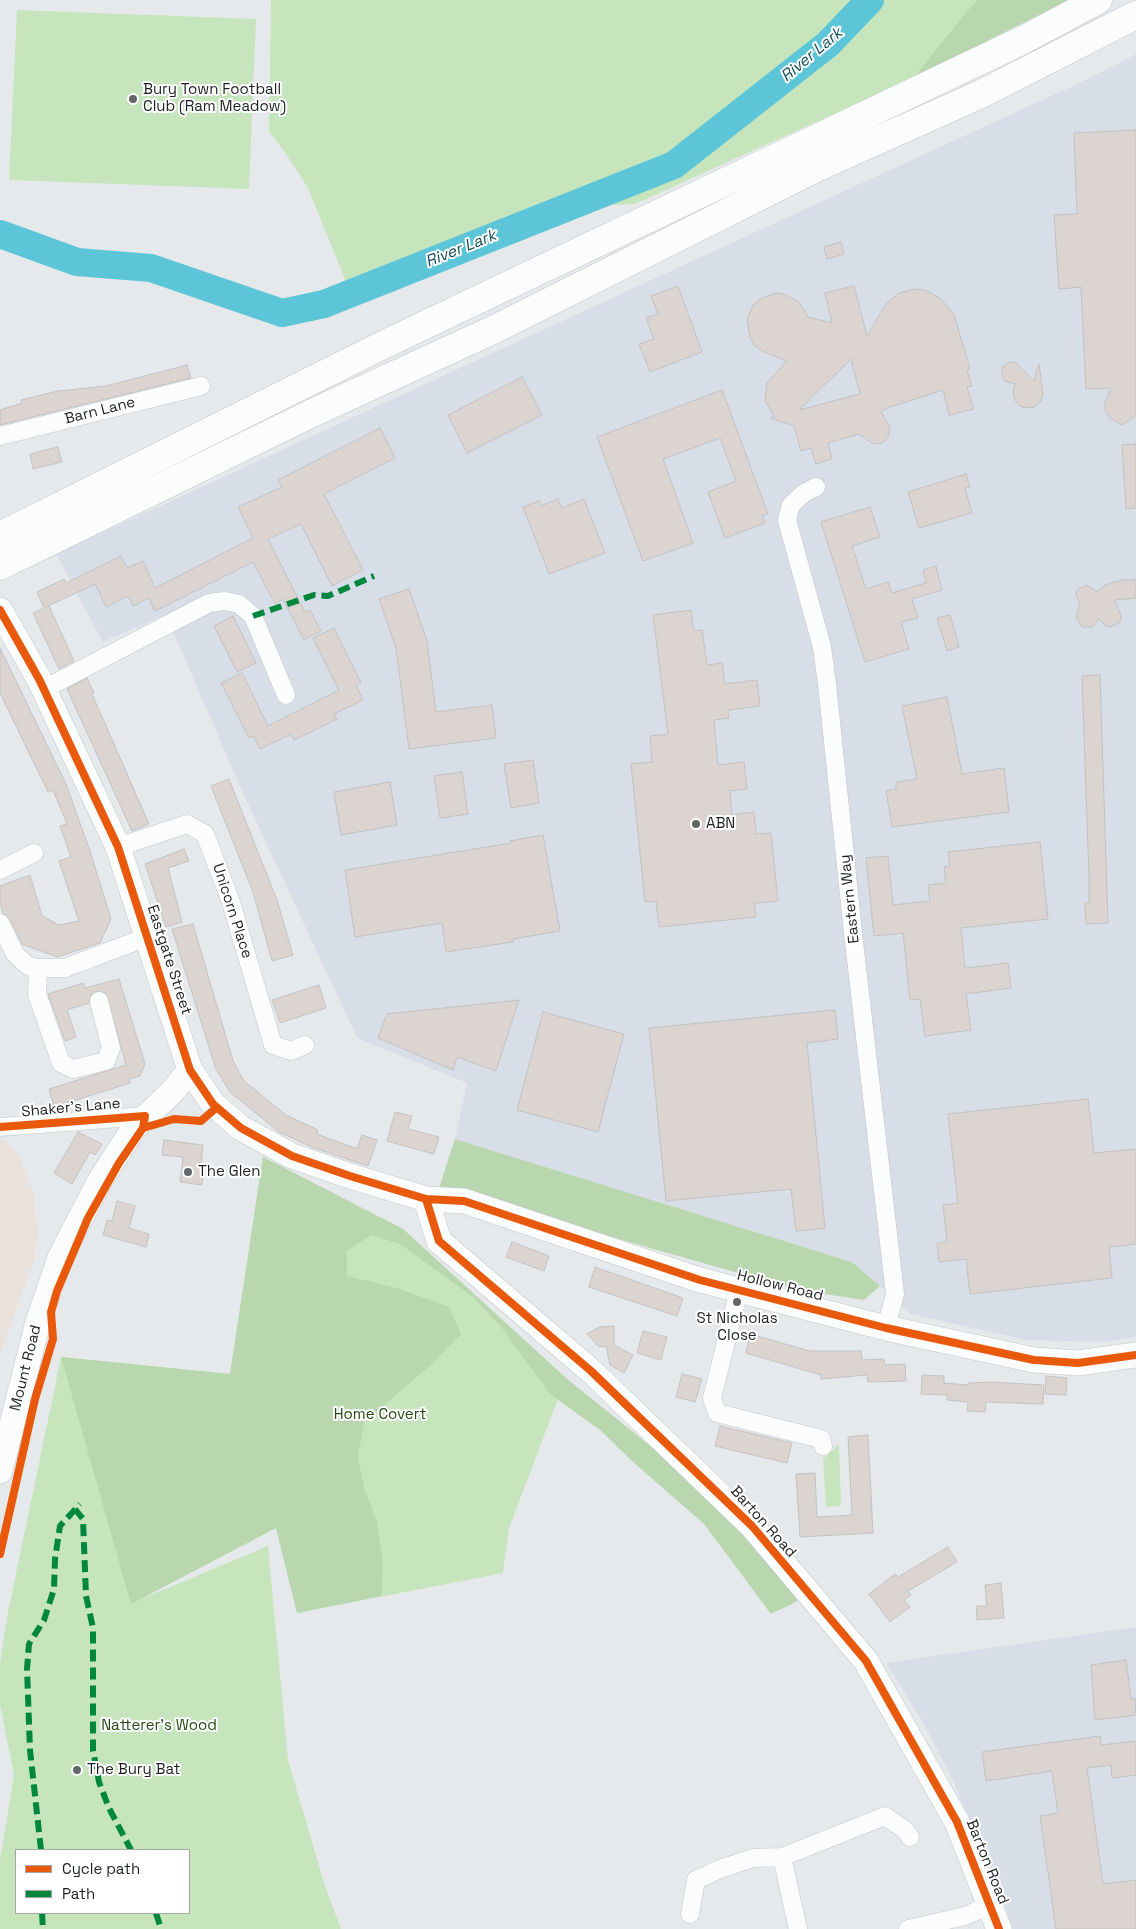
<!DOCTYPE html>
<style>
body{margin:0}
#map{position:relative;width:1136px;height:1929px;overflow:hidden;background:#e6e9ec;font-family:"Space Grotesk",sans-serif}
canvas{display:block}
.legend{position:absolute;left:15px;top:1849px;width:175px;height:65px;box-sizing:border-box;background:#fff;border:1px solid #a5a5a7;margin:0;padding:6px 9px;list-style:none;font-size:15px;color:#1d1f22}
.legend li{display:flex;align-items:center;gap:10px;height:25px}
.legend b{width:25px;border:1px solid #a5a5a7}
</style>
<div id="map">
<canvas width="1136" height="1929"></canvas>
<ul class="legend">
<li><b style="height:6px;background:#e8590c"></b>Cycle path</li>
<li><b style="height:6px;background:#00873e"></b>Path</li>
</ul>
</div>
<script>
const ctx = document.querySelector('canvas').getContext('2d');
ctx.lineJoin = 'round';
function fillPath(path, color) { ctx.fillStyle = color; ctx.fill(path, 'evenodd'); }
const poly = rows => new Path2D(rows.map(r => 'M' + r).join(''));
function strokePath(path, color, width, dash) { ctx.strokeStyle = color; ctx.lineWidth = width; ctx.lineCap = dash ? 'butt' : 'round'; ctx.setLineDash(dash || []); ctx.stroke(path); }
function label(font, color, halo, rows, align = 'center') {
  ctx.font = font + ' "Space Grotesk",sans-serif'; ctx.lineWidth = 4; ctx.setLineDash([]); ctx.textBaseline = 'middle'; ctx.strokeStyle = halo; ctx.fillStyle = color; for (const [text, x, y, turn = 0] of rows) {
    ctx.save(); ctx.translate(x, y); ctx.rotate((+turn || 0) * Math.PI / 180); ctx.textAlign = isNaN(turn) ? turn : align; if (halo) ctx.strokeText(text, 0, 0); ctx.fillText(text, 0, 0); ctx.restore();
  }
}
const built = poly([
 [1136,54,1136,1337,1104,1342,1026,1340,911,1314,852,1262,455,1139,467,1083,357,1038,238,782,166,615,103,642,56,554,1077,84],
 [1136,1627,1136,1929,1013,1929,992,1869,952,1779,923,1722,886,1663]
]);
const education = poly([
 [0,1140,6,1140,21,1161,33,1192,38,1229,36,1251,32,1266,0,1354]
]);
const green = poly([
 [271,0,977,0,913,78,635,204,592,206,354,301,308,188,284,151,269,131],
 [17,10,256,19,249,189,9,180],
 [263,1157,403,1229,566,1378,509,1528,503,1573,297,1613,276,1528,139,1600,268,1546,288,1760,325,1886,341,1929,0,1929,0,1860,14,1775,0,1705,0,1664,7,1617,61,1357,230,1374],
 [16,1850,189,1850,189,1913,16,1913],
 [839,1444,841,1506,826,1507,823,1459]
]);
const forest = poly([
 [977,0,1069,0,913,78,964,15],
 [455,1139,852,1262,880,1286,864,1300,798,1290,439,1188],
 [263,1157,403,1229,566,1378,669,1461,760,1544,798,1601,771,1614,704,1524,633,1462,600,1430,550,1394,502,1328,473,1297,400,1244,371,1235,347,1251,347,1276,397,1288,449,1307,461,1334,433,1363,364,1422,358,1457,364,1488,377,1522,383,1563,382,1596,297,1613,276,1528,131,1604,61,1357,230,1374]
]);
const river = poly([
 [0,234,77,262,151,268,282,313,324,304,674,165,828,44,870,0]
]);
const building = poly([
 [1136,130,1136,412,1134,417,1122,425,1110,418,1105,411,1105,403,1111,388,1086,389,1081,287,1059,289,1054,215,1077,214,1074,133,1136,130],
 [841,242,844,254,827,259,824,247,841,242],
 [678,286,702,352,650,372,639,344,654,339,646,318,658,314,651,296,678,286],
 [854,286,867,336,885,305,899,293,916,289,925,290,940,298,954,315,970,368,967,370,972,386,967,387,974,409,949,415,943,390,887,408,881,412,890,427,889,435,885,441,879,444,872,443,859,434,828,443,832,459,816,464,811,448,801,451,794,426,771,418,774,417,765,400,767,383,787,361,762,351,754,345,750,337,747,320,753,305,760,299,776,293,784,294,799,302,808,317,832,323,825,293,854,286],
 [851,359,860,394,799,410,851,359],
 [1010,362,1016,363,1034,381,1039,364,1043,395,1040,402,1034,407,1027,408,1020,406,1015,400,1013,393,1015,384,1005,381,1002,377,1002,367,1010,362],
 [187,365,191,378,0,425,0,410,22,403,21,400,58,391,106,386,187,365],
 [522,377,542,415,467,453,448,415,522,377],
 [722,390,768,514,762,516,765,523,725,538,708,492,736,481,720,438,663,459,693,543,643,561,597,437,722,390],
 [380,428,395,458,324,494,363,570,332,586,301,524,268,539,305,612,310,610,321,631,304,640,283,599,275,604,253,562,155,611,149,598,133,606,128,596,106,607,95,584,46,607,49,606,74,661,59,669,33,613,44,608,37,592,64,579,66,583,121,556,127,568,143,561,155,588,253,538,238,507,282,487,278,480,380,428],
 [1136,444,1136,508,1126,509,1122,445,1136,444],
 [58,447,62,462,33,469,30,454,58,447],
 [966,474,970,487,965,488,972,513,919,528,908,492,966,474],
 [558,499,562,508,584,499,605,553,549,574,523,507,539,501,541,506,558,499],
 [870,507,880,537,852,546,866,589,888,582,892,593,926,583,923,570,936,566,942,590,912,599,918,618,901,622,909,649,865,662,821,522,870,507],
 [1121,580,1136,580,1136,598,1115,600,1121,616,1120,622,1111,627,1106,626,1099,619,1092,627,1082,627,1076,617,1080,604,1076,595,1077,590,1086,585,1098,592,1105,585,1121,580],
 [409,589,427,641,436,712,492,705,496,738,409,749,396,648,379,599,409,589],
 [691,610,694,631,702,630,707,665,722,663,725,684,757,680,760,706,728,710,729,718,714,720,718,765,744,762,747,789,730,791,732,815,754,812,756,834,771,833,778,901,754,903,756,917,659,927,656,901,645,902,631,764,652,762,650,736,668,734,653,615,691,610],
 [950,615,959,647,947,651,937,618,950,615],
 [233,616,256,663,237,672,214,626,233,616],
 [334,628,361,683,356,685,363,700,334,714,337,719,294,740,291,734,260,749,253,736,249,738,221,683,242,673,268,726,339,690,313,638,334,628],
 [0,648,66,784,90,851,111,919,100,943,57,957,22,944,10,919,3,913,0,902,0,886,30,875,42,916,59,925,79,921,59,861,71,857,60,826,67,824,53,790,48,792,0,693,0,648],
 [1100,675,1108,923,1086,924,1085,903,1089,902,1089,877,1082,676,1100,675],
 [87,678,94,693,92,694,149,824,132,831,67,689,87,678],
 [947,697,962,774,1004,768,1009,812,892,827,886,791,896,789,896,782,917,779,902,706,947,697],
 [533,760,539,803,511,808,504,764,533,760],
 [462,772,468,814,440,818,434,776,462,772],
 [229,779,277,900,293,955,272,961,253,892,211,786,229,779],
 [390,782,397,825,341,835,334,792,390,782],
 [543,835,560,931,513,939,513,942,446,952,442,923,355,937,345,870,511,843,510,841,543,835],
 [1040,842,1048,919,961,928,965,968,1008,963,1011,988,966,994,971,1030,925,1036,920,999,910,1000,903,933,874,936,866,858,888,856,893,905,930,901,928,885,946,883,944,867,950,866,948,852,1040,842],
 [184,849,189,861,168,868,182,922,166,927,145,864,184,849],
 [193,924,233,1061,244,1081,286,1115,318,1130,317,1134,357,1149,362,1135,377,1140,368,1166,314,1148,279,1132,230,1092,216,1069,172,929,193,924],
 [119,979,145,1064,140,1076,129,1079,130,1083,54,1107,49,1089,126,1065,106,993,96,991,91,994,89,1003,67,1010,76,1037,65,1041,48,994,83,983,85,988,119,979],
 [319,985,326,1008,280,1023,272,1000,319,985],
 [519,1000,496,1071,457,1057,453,1070,378,1038,387,1014,519,1000],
 [835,1010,838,1039,807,1043,825,1228,796,1231,791,1189,666,1201,649,1028,835,1010],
 [543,1012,624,1034,598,1132,517,1110,543,1012],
 [1088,1099,1094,1153,1136,1149,1136,1244,1109,1247,1112,1278,970,1294,966,1259,939,1262,937,1243,947,1242,943,1205,958,1203,948,1114,1088,1099],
 [395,1112,412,1116,408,1129,439,1137,434,1154,387,1141,395,1112],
 [78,1132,102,1144,95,1155,90,1152,72,1184,54,1173,78,1132],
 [164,1140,203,1145,201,1165,204,1166,202,1185,180,1182,183,1157,162,1155,164,1140],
 [117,1201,135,1206,129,1228,149,1234,146,1247,103,1235,107,1220,112,1221,117,1201],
 [512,1242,549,1256,544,1271,506,1257,512,1242],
 [595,1267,683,1298,677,1316,589,1287,595,1267],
 [614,1326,614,1345,633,1355,624,1373,610,1365,606,1346,599,1347,587,1334,599,1327,614,1326],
 [643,1331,667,1337,661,1360,637,1353,643,1331],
 [750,1334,810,1351,861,1351,862,1360,884,1359,885,1365,905,1364,906,1381,868,1382,867,1375,821,1379,821,1375,746,1353,750,1334],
 [682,1374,702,1379,695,1402,676,1397,682,1374],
 [922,1375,944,1376,944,1383,968,1385,969,1383,990,1382,1044,1385,1043,1404,986,1402,985,1412,967,1411,968,1402,947,1400,947,1395,921,1394,922,1375],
 [1046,1376,1067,1378,1066,1395,1045,1394,1046,1376],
 [720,1426,792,1443,787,1463,715,1446,720,1426],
 [868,1435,873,1533,800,1537,796,1474,815,1473,817,1517,852,1515,848,1437,868,1435],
 [948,1547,957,1562,908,1591,911,1595,904,1600,910,1607,890,1622,869,1594,895,1574,898,1577,948,1547],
 [1001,1583,1004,1618,977,1620,976,1606,987,1606,985,1585,1001,1583],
 [1126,1660,1131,1699,1135,1698,1136,1715,1095,1720,1091,1665,1126,1660],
 [1100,1736,1101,1745,1136,1741,1136,1775,1112,1778,1111,1765,1087,1768,1103,1884,1136,1880,1136,1929,1056,1929,1040,1816,1058,1813,1052,1771,986,1781,982,1752,1100,1736]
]);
const street = poly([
 [0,436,201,386],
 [816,487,804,493,791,505,787,520,822,647,827,684,854,942,895,1294,886,1328],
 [44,689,209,603,225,601,239,604,253,616,286,695],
 [118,847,187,824,205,834,231,902,273,1045,291,1051,305,1045],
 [0,870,34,853],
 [0,923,15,954,28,966,38,968,65,968,147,937],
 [38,968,37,994,61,1063,73,1069,106,1061,111,1048,99,1001],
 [0,1127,145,1116],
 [739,1290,712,1398,717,1413,821,1439,823,1446],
 [782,1857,798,1929],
 [690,1914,696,1880,720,1869,753,1858,782,1857,885,1816,905,1830,910,1837],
 [908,1929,965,1916,990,1905]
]);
const secondary = poly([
 [0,610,39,679,118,847,190,1070,213,1104,241,1128,292,1156,350,1176,426,1199,464,1201,700,1280,886,1328,1034,1360,1078,1363,1136,1355],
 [426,1199,439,1241,591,1371,752,1526,866,1661,957,1822,999,1929],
 [0,1471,38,1322,60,1258,71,1236,101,1179,134,1128,172,1092,190,1070]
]);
const highway = poly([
 [0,536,387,343,1025,39,1098,0],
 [0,566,312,413,495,329,816,168,981,94,1136,15]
]);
const quiet = poly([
 [253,616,314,595,328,596,374,576],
 [75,1509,83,1519,86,1596,93,1628,93,1750,99,1782,109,1808,131,1850],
 [41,1850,30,1750,27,1669,29,1644,44,1620,54,1589,55,1559,60,1526,80,1504],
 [42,1913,43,1929],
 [156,1913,161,1929]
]);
const cycleway = poly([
 [0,610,39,679,118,847,190,1070,213,1104,241,1128,292,1156,350,1176,426,1199,464,1201,700,1280,886,1328,1034,1360,1078,1363,1136,1355],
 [0,1127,145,1116,143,1128,119,1163,88,1218,57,1291,51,1312,53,1339,35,1399,0,1554],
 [143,1128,174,1119,201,1121,216,1108],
 [426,1199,439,1241,591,1371,752,1526,866,1661,957,1822,999,1929]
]);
const markers = [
 [133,99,5,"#636669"],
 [696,824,5,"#636669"],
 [188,1172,5,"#636669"],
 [737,1302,5,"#636669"],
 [77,1770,5,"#636669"]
];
const poiNames = [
 ["Bury Town Football",143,90],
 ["Club (Ram Meadow)",143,107],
 ["ABN",706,824],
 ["The Glen",198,1172],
 ["St Nicholas",737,1319,"center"],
 ["Close",737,1336,"center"],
 ["The Bury Bat",87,1770]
];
const streetNames = [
 ["Barn Lane",100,411,-14],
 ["Eastern Way",850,899,-96],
 ["Unicorn Place",232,911,72],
 ["Eastgate Street",169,960,72],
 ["Shaker's Lane",71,1108,-5],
 ["Hollow Road",780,1286,14],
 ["Mount Road",26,1368,-76],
 ["Barton Road",763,1522,48],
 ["Barton Road",987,1862,68]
];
const parkNames = [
 ["Home Covert",380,1415],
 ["Natterer's Wood",159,1726]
];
const waterNames = [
 ["River Lark",812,55,-40],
 ["River Lark",461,249,-22]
];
fillPath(built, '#d7dee7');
fillPath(education, '#eae1da');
fillPath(green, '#c7e5bd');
fillPath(forest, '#b8d7ae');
strokePath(river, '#5cc5d8', 28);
fillPath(building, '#dcd4d0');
strokePath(building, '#c2c2c3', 1);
strokePath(street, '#c3c5c8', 19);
strokePath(secondary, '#c3c5c8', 26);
strokePath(highway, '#c3c5c8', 29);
strokePath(street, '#fbfcfc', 18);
strokePath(secondary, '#fbfcfc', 25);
strokePath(highway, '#fbfcfc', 28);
strokePath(quiet, '#00873e', 6, [12, 6]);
strokePath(cycleway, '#e8590c', 8);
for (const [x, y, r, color] of markers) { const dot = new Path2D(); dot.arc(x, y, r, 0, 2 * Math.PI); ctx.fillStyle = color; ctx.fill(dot); strokePath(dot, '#fff', 2); }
label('15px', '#1d1f22', '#fff', poiNames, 'left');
label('15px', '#1d1f22', '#fff', streetNames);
label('15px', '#264914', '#fff', parkNames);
label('italic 16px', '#154e5a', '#fff', waterNames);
</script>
